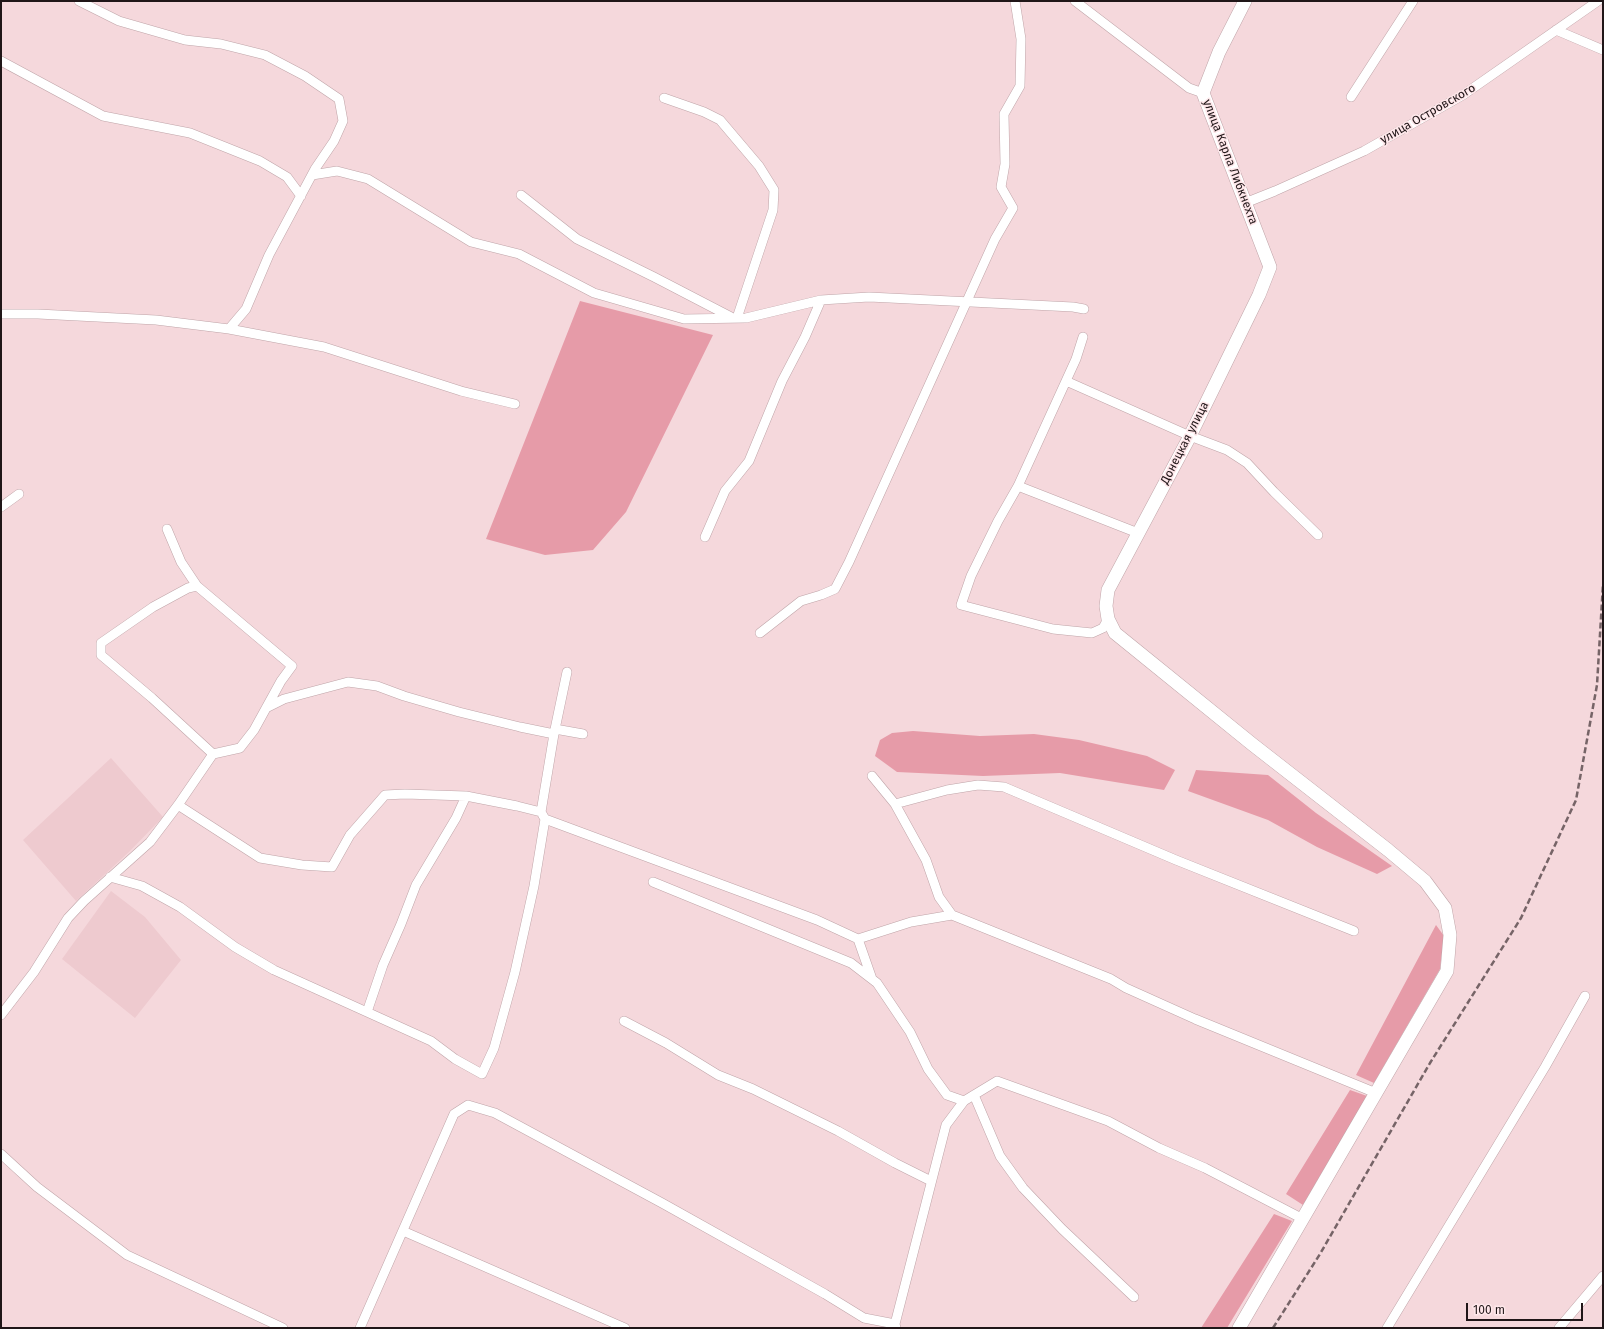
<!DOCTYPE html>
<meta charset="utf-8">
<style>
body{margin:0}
#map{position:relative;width:1604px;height:1329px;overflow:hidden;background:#f5d8dc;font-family:"Fira Sans",sans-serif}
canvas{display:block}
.frame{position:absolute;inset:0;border:2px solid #201618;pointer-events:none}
.scale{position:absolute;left:1466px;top:1303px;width:117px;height:18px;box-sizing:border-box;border:2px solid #201618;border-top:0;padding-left:5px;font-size:12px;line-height:14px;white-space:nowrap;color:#201618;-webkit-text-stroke:3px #fee7ea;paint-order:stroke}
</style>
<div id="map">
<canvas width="1604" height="1329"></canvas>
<div class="frame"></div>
<div class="scale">100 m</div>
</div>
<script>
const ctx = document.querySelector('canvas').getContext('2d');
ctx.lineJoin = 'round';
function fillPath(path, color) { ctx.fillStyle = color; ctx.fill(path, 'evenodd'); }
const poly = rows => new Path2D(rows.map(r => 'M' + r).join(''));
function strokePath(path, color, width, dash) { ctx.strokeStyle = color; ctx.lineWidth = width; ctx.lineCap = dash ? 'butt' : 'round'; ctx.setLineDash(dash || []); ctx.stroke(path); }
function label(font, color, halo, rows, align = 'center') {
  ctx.font = font + ' "Fira Sans",sans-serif'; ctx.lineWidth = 3; ctx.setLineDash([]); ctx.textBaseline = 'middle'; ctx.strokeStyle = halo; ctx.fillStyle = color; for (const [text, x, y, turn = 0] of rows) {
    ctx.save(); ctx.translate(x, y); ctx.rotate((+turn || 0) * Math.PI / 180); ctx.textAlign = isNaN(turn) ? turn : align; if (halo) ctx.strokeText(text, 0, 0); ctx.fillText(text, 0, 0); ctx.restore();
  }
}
const built = poly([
 [111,758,163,817,129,852,76,901,23,840],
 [111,891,145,917,181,960,135,1018,62,959]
]);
const green = poly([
 [580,301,713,335,626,512,593,550,545,555,486,539],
 [913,731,980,736,1034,734,1079,740,1147,756,1175,770,1164,790,1060,773,983,776,897,772,875,756,880,740,892,733],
 [1196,770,1268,775,1316,813,1392,866,1377,874,1317,847,1268,820,1188,791],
 [1436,925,1444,936,1440,969,1374,1083,1356,1075],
 [1350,1090,1367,1096,1303,1205,1286,1194],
 [1274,1214,1292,1221,1227,1328,1201,1328]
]);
const street = poly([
 [1075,1,1189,88,1203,93],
 [1556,30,1603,50],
 [1,61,103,116,190,133,260,161,287,177,301,196],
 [1351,97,1413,1],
 [664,98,704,112,720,120,759,166,774,190,773,210,737,318],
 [312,175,337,171,368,179,471,242,519,254,594,293,684,319,746,318,821,300,869,297,1073,307,1084,309],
 [521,195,577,239,654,277,731,317],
 [1245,203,1275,191,1364,151,1463,95,1598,1],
 [1,314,38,314,156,320,229,329,246,309,269,255,315,169,334,141,343,121,339,99,305,76,265,55,221,44,185,40,119,21,79,1],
 [229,329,324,347,461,391,515,404],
 [1083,337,1076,359,1018,486,998,521,971,576,961,605,1053,629,1092,633,1103,628,1108,619],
 [1066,381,1190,436,1227,450,1247,463,1274,492,1318,535],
 [1018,486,1138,533],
 [1,507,19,494],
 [167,529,181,562,197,586],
 [705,537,725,491,749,461,782,381,805,337,821,300],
 [760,633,801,601,821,595,835,589,849,562,995,239,1013,208,1001,187,1005,164,1004,114,1020,86,1021,39,1015,1],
 [266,708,284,699,348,682,377,686,404,696,459,712,520,727,554,734],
 [555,729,583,734],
 [872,776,895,804,926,860,939,897,952,915],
 [895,804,947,790,978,785,1004,787,1176,860,1354,931],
 [178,805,260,858,302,865,332,867,350,835,385,795,405,794,466,796,517,806,541,812,545,819,817,920,858,939,872,979],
 [541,812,554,734,567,672],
 [110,877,142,886,180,907,235,947,274,970,431,1041,455,1059,482,1074,494,1048,515,972,534,886,545,819],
 [653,882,851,963,877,983,910,1032,928,1069,947,1095,964,1101,997,1081,1108,1121,1159,1148,1205,1168,1303,1219],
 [858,939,911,922,952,915,1111,979,1126,988,1195,1019,1376,1093],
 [367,1012,383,965,401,924,416,885,456,818,466,796],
 [1,1015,34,972,68,918,84,901,150,842,178,805,213,754,240,748,254,730,281,681,292,666,197,586,188,588,153,607,101,643,101,655,152,698,213,754],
 [624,1021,666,1043,718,1075,753,1089,838,1131,895,1163,931,1181],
 [974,1095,1000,1156,1023,1188,1062,1229,1134,1297],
 [1,1154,37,1187,127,1255,283,1328],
 [403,1231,625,1328],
 [895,1324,946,1125,964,1101],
 [360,1328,454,1114,468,1105,495,1113,662,1203,825,1294,864,1318,895,1324,896,1328],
 [1387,1328,1545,1067,1585,996],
 [1559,1328,1603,1276]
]);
const secondary = poly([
 [1239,1328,1447,971,1450,935,1445,908,1425,881,1388,850,1252,744,1115,633,1108,619,1106,606,1108,590,1189,438,1259,295,1270,267,1203,93,1219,52,1245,1]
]);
const rail = poly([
 [1273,1328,1320,1254,1430,1063,1521,918,1576,800,1597,685,1603,584]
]);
const streetNames = [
 ["улица Островского",1428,114,-30],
 ["улица Карла Либкнехта",1230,162,69],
 ["Донецкая улица",1185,443,-63]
];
fillPath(built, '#eecacf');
fillPath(green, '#e69ba8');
strokePath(street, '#bfa4a8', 10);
strokePath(secondary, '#bfa4a8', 14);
strokePath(street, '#fff', 9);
strokePath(secondary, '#fff', 13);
strokePath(rail, '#766467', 2.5, [6, 3]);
label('12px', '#201618', '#fee7ea', streetNames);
</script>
